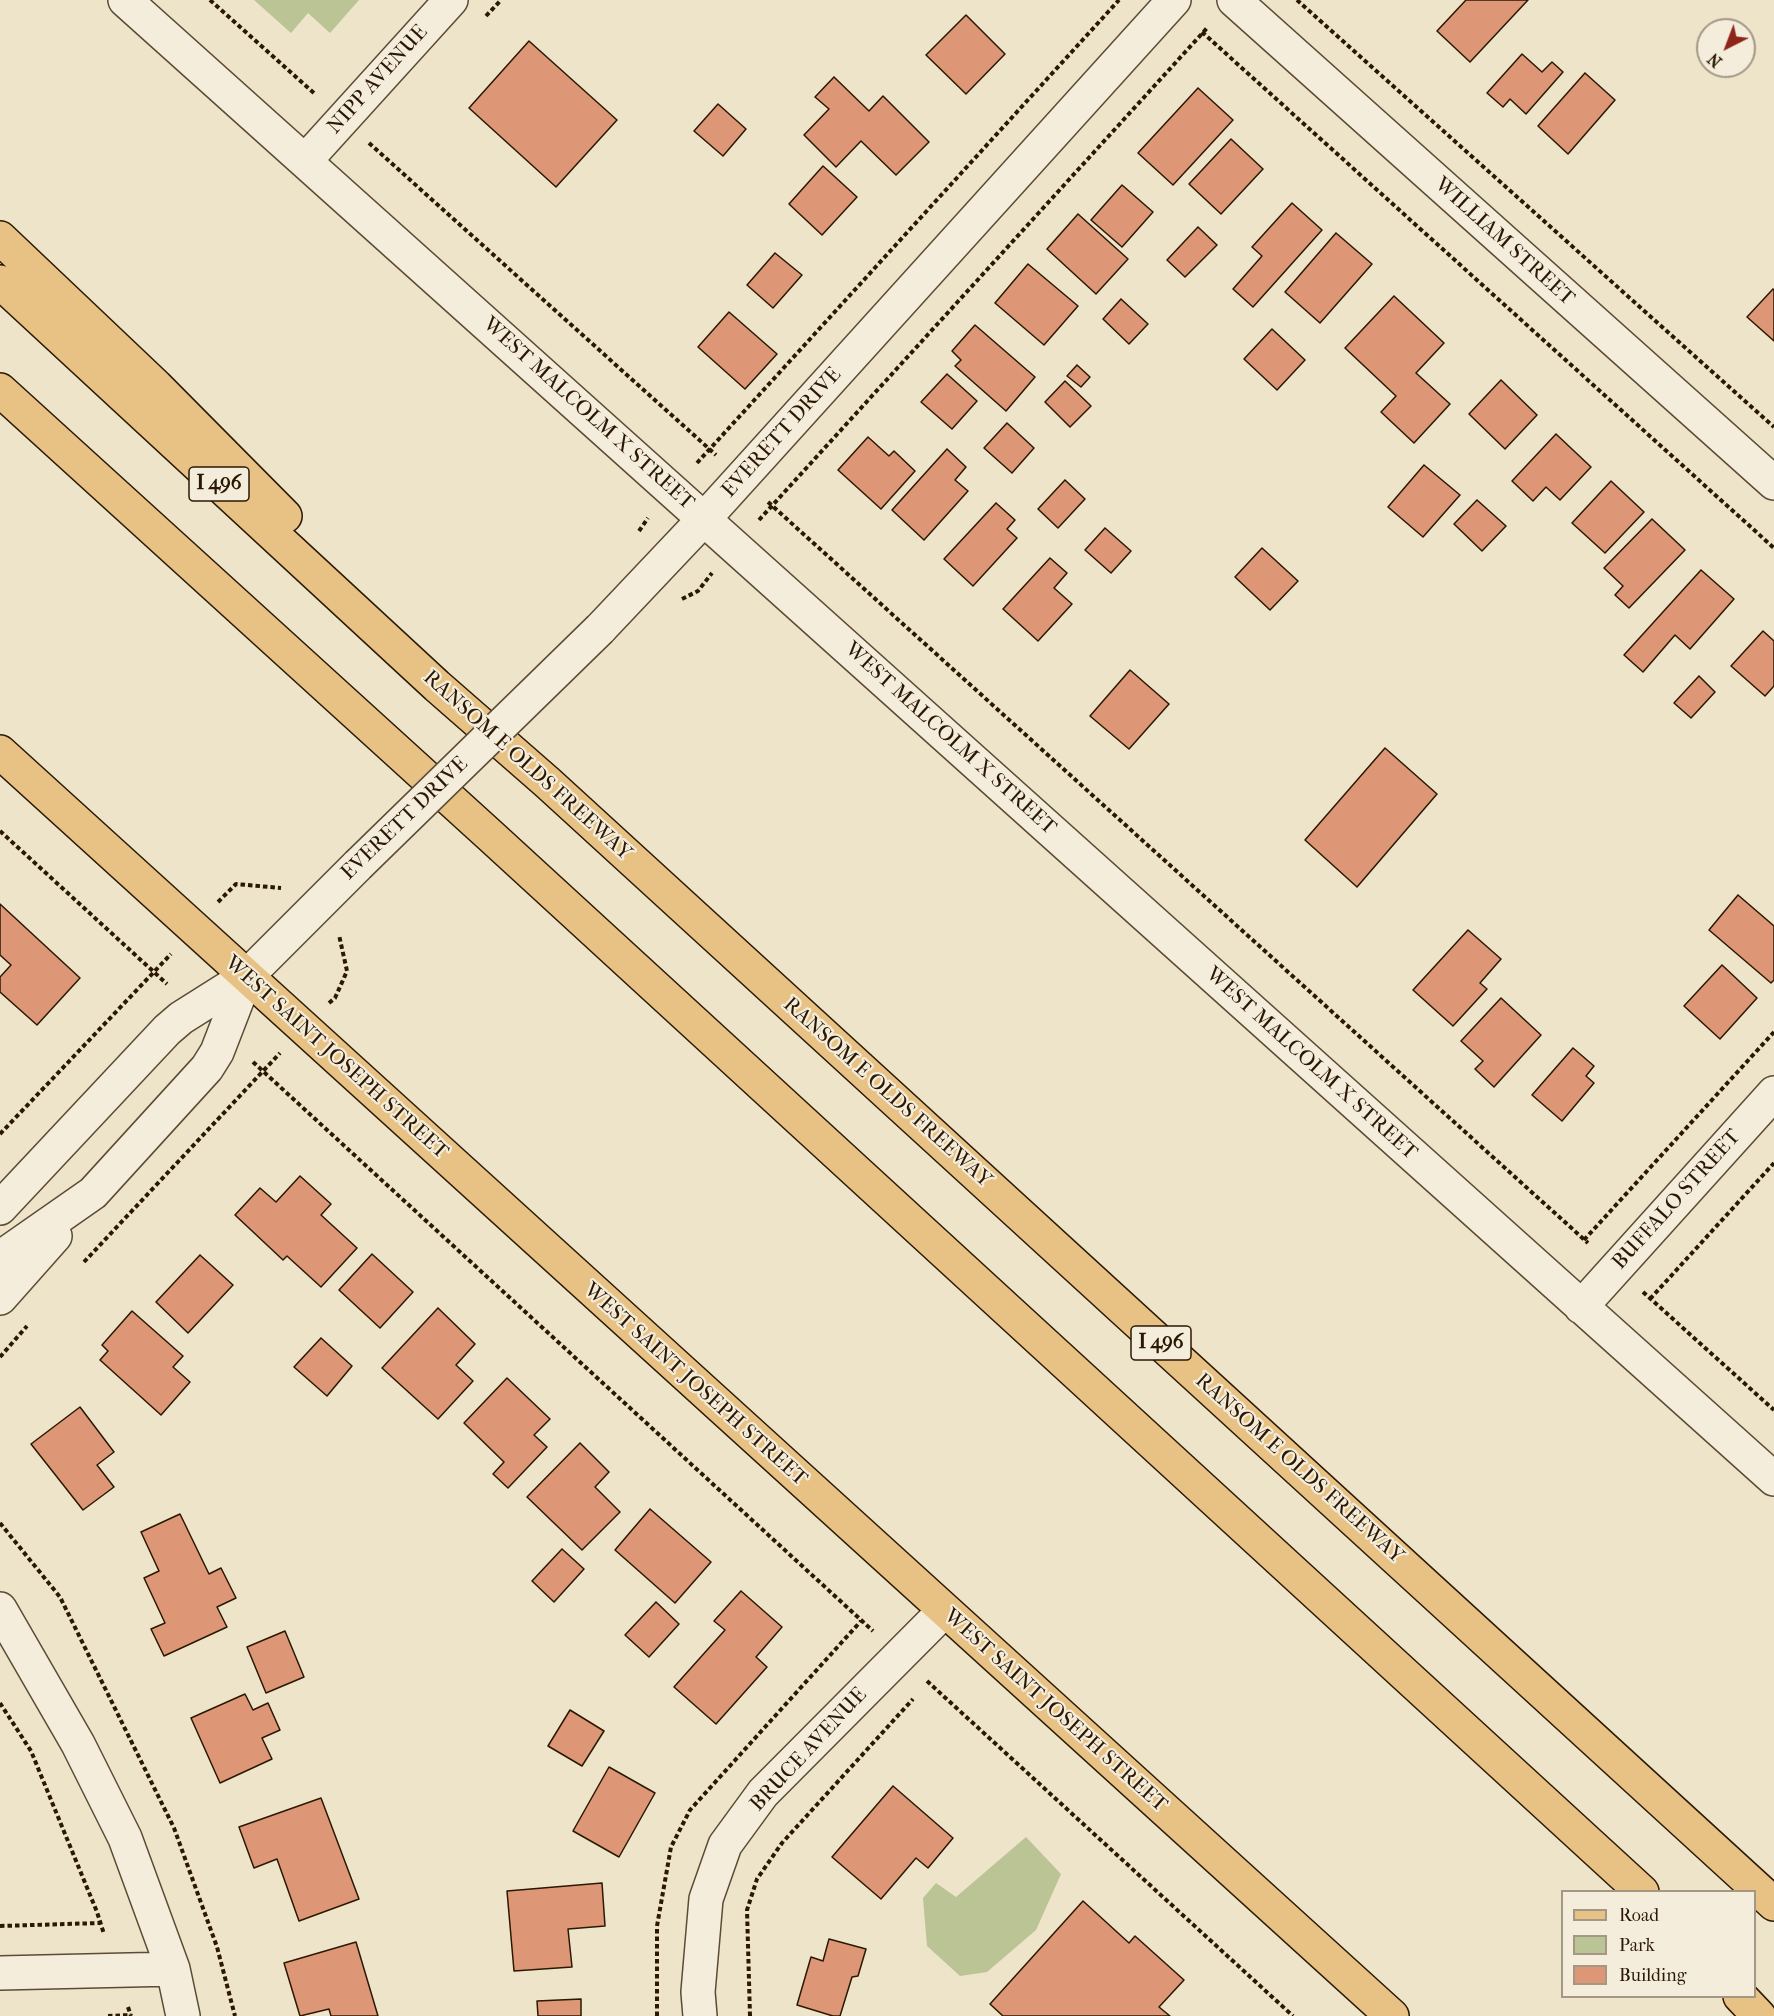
<!DOCTYPE html>
<style>
body{margin:0}
#map{position:relative;width:1774px;height:2016px;overflow:hidden;background:#eee4c9;font-family:"IM FELL French Canon",serif}
canvas{display:block}
.legend{position:absolute;left:1561px;top:1890px;width:195px;height:108px;box-sizing:border-box;background:#f4eddc;border:2px solid #a49885;margin:0;padding:8px 10px;list-style:none;font-size:18px;color:#2b1803}
.legend li{display:flex;align-items:center;gap:12px;height:30px}
.legend b{width:30px;border:2px solid #a49885}
.north{position:absolute;left:1696px;top:18px;width:60px;height:60px;box-sizing:border-box;background:#f4eddc;border:2px solid #a49885;border-radius:50%;rotate:222deg;font-size:16px;font-weight:700;line-height:24px;text-align:center;color:#2b1803}
.north::after{content:'';display:block;margin:auto;width:21px;height:27px;background:#8f2418;clip-path:polygon(50% 0,100% 100%,50% 72%,0 100%)}
</style>
<div id="map">
<canvas width="1774" height="2016"></canvas>
<ul class="legend">
<li><b style="height:8px;background:#e7c284"></b>Road</li>
<li><b style="height:16px;background:#bac495"></b>Park</li>
<li><b style="height:16px;background:#dd9776"></b>Building</li>
</ul>
<div class="north">N</div>
</div>
<script>
const ctx = document.querySelector('canvas').getContext('2d');
ctx.lineJoin = 'round';
function fillPath(path, color) { ctx.fillStyle = color; ctx.fill(path, 'evenodd'); }
const poly = rows => new Path2D(rows.map(r => 'M' + r).join(''));
function strokePath(path, color, width, dash) { ctx.strokeStyle = color; ctx.lineWidth = width; ctx.lineCap = dash ? 'butt' : 'round'; ctx.setLineDash(dash || []); ctx.stroke(path); }
function label(font, color, halo, rows, align = 'center') {
  ctx.font = font + ' "IM FELL French Canon",serif'; ctx.lineWidth = 4.5; ctx.setLineDash([]); ctx.textBaseline = 'middle'; ctx.strokeStyle = halo; ctx.fillStyle = color; for (const [text, x, y, turn = 0] of rows) {
    ctx.save(); ctx.translate(x, y); ctx.rotate((+turn || 0) * Math.PI / 180); ctx.textAlign = isNaN(turn) ? turn : align; if (halo) ctx.strokeText(text, 0, 0); ctx.fillText(text, 0, 0); ctx.restore();
  }
}
const green = poly([
 [254,0,359,0,330,33,308,13,291,33],
 [1026,1837,1061,1874,1036,1930,987,1972,960,1976,927,1946,923,1898,936,1883,956,1897]
]);
const building = poly([
 [1466,0,1528,0,1470,62,1437,31,1466,0],
 [966,15,1005,54,966,94,926,55,966,15],
 [529,41,617,120,556,187,469,108,529,41],
 [1522,54,1542,72,1552,62,1563,72,1526,114,1510,99,1503,107,1487,93,1522,54],
 [1585,73,1615,100,1568,154,1538,126,1585,73],
 [834,77,869,111,883,96,929,142,896,175,861,141,836,167,804,135,829,109,815,97,834,77],
 [1198,88,1233,120,1173,185,1138,153,1198,88],
 [718,104,746,129,723,156,694,131,718,104],
 [1231,139,1263,169,1221,214,1189,184,1231,139],
 [823,166,857,197,822,235,789,204,823,166],
 [1122,185,1153,212,1122,247,1091,220,1122,185],
 [1292,203,1322,230,1253,307,1233,289,1262,256,1252,247,1292,203],
 [1078,214,1128,259,1096,294,1047,249,1078,214],
 [1198,227,1217,245,1185,277,1167,260,1198,227],
 [1336,233,1372,264,1320,323,1285,292,1336,233],
 [775,253,802,275,773,308,747,285,775,253],
 [1028,264,1078,306,1044,345,995,303,1028,264],
 [1773,289,1774,290,1774,341,1747,317,1773,289],
 [1394,296,1444,343,1416,373,1450,404,1414,443,1381,412,1396,396,1345,348,1394,296],
 [1121,299,1148,324,1129,344,1103,319,1121,299],
 [729,312,777,354,745,389,698,347,729,312],
 [975,325,1035,377,1006,411,955,366,961,360,952,351,975,325],
 [1272,329,1305,360,1277,390,1244,359,1272,329],
 [1077,365,1090,377,1081,387,1067,376,1077,365],
 [947,374,977,401,952,429,921,402,947,374],
 [1501,380,1537,415,1505,449,1469,414,1501,380],
 [1065,381,1091,406,1070,427,1045,402,1065,381],
 [1007,423,1034,448,1012,473,984,448,1007,423],
 [1556,434,1591,467,1560,500,1546,487,1533,501,1512,481,1556,434],
 [868,437,889,456,894,451,915,471,881,509,838,470,868,437],
 [947,449,966,467,955,480,968,491,924,540,892,510,947,449],
 [1424,465,1460,495,1423,537,1388,507,1424,465],
 [1065,480,1085,499,1058,528,1038,509,1065,480],
 [1611,481,1644,512,1605,553,1572,523,1611,481],
 [1477,500,1506,526,1482,551,1454,524,1477,500],
 [996,503,1015,520,1007,529,1017,538,973,586,944,559,996,503],
 [1652,519,1685,550,1629,608,1615,595,1623,586,1604,568,1652,519],
 [1105,528,1131,551,1111,573,1085,550,1105,528],
 [1262,548,1298,581,1270,610,1235,577,1262,548],
 [1050,558,1067,573,1054,588,1072,604,1038,641,1003,609,1050,558],
 [1701,570,1734,599,1690,649,1675,635,1643,672,1624,655,1701,570],
 [1763,631,1774,641,1774,686,1765,696,1731,666,1763,631],
 [1130,670,1169,704,1129,749,1090,716,1130,670],
 [1699,676,1715,692,1691,718,1674,703,1699,676],
 [1385,748,1437,794,1357,887,1305,840,1385,748],
 [1738,895,1774,926,1774,980,1771,983,1709,930,1738,895],
 [0,904,80,978,37,1025,0,992,0,977,11,965,0,955,0,904],
 [1468,930,1501,959,1480,983,1487,989,1453,1026,1413,990,1468,930],
 [1722,965,1757,998,1720,1039,1684,1006,1722,965],
 [1501,998,1541,1035,1494,1087,1475,1069,1483,1061,1461,1041,1501,998],
 [1573,1048,1594,1066,1586,1076,1594,1083,1562,1121,1532,1095,1573,1048],
 [300,1176,331,1204,321,1215,357,1248,321,1287,287,1256,283,1260,235,1215,260,1188,276,1202,300,1176],
 [372,1254,413,1292,380,1328,339,1290,372,1254],
 [200,1255,233,1285,188,1333,156,1302,200,1255],
 [438,1308,475,1344,456,1365,473,1381,438,1419,382,1368,438,1308],
 [132,1311,183,1356,173,1367,190,1382,161,1415,100,1360,108,1351,102,1345,132,1311],
 [321,1338,352,1366,327,1396,294,1367,321,1338],
 [507,1378,550,1419,534,1435,547,1447,508,1488,493,1474,504,1462,464,1423,507,1378],
 [80,1407,114,1452,97,1465,114,1487,83,1510,31,1444,80,1407],
 [580,1443,609,1472,595,1487,620,1512,582,1550,527,1497,580,1443],
 [650,1509,711,1562,675,1603,615,1550,650,1509],
 [180,1514,209,1574,221,1568,236,1598,217,1607,227,1627,164,1656,151,1629,165,1623,144,1578,159,1571,141,1532,180,1514],
 [562,1549,584,1569,554,1602,532,1581,562,1549],
 [741,1591,782,1627,756,1657,767,1667,716,1724,674,1687,725,1630,714,1621,741,1591],
 [656,1602,679,1624,649,1657,625,1635,656,1602],
 [285,1631,304,1677,266,1693,247,1647,285,1631],
 [245,1694,253,1710,268,1703,280,1730,262,1738,272,1759,220,1783,191,1718,245,1694],
 [570,1710,604,1731,582,1766,548,1746,570,1710],
 [609,1767,655,1793,619,1857,573,1831,609,1767],
 [893,1786,953,1838,928,1868,916,1858,881,1899,832,1857,893,1786],
 [321,1798,359,1899,299,1921,277,1859,254,1868,239,1827,321,1798],
 [602,1883,605,1926,568,1929,572,1967,514,1971,507,1891,602,1883],
 [1083,1901,1129,1943,1135,1936,1184,1980,1159,2007,1170,2016,1003,2016,990,2004,1083,1901],
 [829,1939,866,1949,858,1976,852,1977,840,2016,833,2016,797,2005,811,1957,823,1961,829,1939],
 [356,1942,378,2016,331,2016,329,2009,300,2016,284,1963,356,1942],
 [581,1999,581,2016,538,2016,537,2001,581,1999]
]);
const path = poly([
 [210,0,316,95],
 [1297,0,1774,427],
 [486,16,501,0],
 [1202,32,1774,548],
 [369,143,716,455],
 [697,463,1119,0],
 [768,502,1588,1243],
 [759,520,1208,27],
 [639,531,648,518],
 [682,599,698,591,712,573],
 [0,831,167,984],
 [218,902,236,884,281,888],
 [329,1003,335,998,347,971,339,935],
 [253,1062,873,1631],
 [0,1134,171,954],
 [1584,1240,1774,1032],
 [84,1262,280,1053],
 [1643,1292,1774,1410],
 [1650,1299,1774,1163],
 [0,1357,27,1326],
 [0,1523,60,1597,174,1828,217,1947,235,2016],
 [927,1681,1293,2016],
 [0,1703,31,1751,97,1912,104,1934],
 [0,1926,100,1923],
 [128,2007,131,2016],
 [108,2016,131,2015],
 [657,2016,657,1926,671,1847,690,1810,861,1621],
 [750,2016,747,1910,757,1879,782,1843,913,1699]
]);
const minor = poly([
 [125,0,1774,1479],
 [1234,0,1774,483],
 [305,161,451,0],
 [600,629,705,518,1174,0],
 [0,1208,167,1030,181,1018,246,977,358,865],
 [0,1258,93,1193,207,1068,217,1052,246,977],
 [0,1298,55,1236],
 [1581,1307,1774,1093],
 [0,1609,78,1744,125,1838,173,1969,183,2016],
 [0,1973,173,1969],
 [700,2016,698,1992,706,1899,725,1845,763,1793,944,1611]
]);
const major = poly([
 [0,752,1392,2016]
]);
const highway = poly([
 [0,238,156,386,285,516],
 [0,282,437,686,548,783,1774,1904],
 [0,390,494,839,1642,1892],
 [1740,1996,1759,2016]
]);
const minorBridge = poly([
 [358,865,600,629]
]);
const shields = [
 [219,484,60],
 [1161,1343,60]
];
const shieldNames = [
 ["I 496",219,484],
 ["I 496",1161,1343]
];
const streetNames = [
 ["NIPP AVENUE",378,80,-48],
 ["WILLIAM STREET",1504,242,42],
 ["WEST MALCOLM X STREET",588,414,42],
 ["EVERETT DRIVE",782,433,-48],
 ["WEST MALCOLM X STREET",950,739,42],
 ["RANSOM E OLDS FREEWAY",527,766,42],
 ["EVERETT DRIVE",405,819,-44],
 ["WEST SAINT JOSEPH STREET",336,1058,42],
 ["WEST MALCOLM X STREET",1311,1064,42],
 ["RANSOM E OLDS FREEWAY",887,1093,42],
 ["BUFFALO STREET",1677,1200,-48],
 ["WEST SAINT JOSEPH STREET",695,1385,42],
 ["RANSOM E OLDS FREEWAY",1299,1469,42],
 ["WEST SAINT JOSEPH STREET",1055,1711,42],
 ["BRUCE AVENUE",809,1750,-47]
];
fillPath(green, '#bac495');
fillPath(building, '#dd9776');
strokePath(building, '#2b1803', 1.5);
strokePath(minor, '#5c4b34', 36);
strokePath(major, '#2b1803', 36);
strokePath(highway, '#2b1803', 36);
strokePath(path, '#2b1803', 4, [4.5, 3]);
strokePath(minor, '#f4eddc', 33);
strokePath(major, '#e7c284', 33);
strokePath(highway, '#e7c284', 33);
strokePath(minorBridge, '#5c4b34', 36, []);
strokePath(minorBridge, '#f4eddc', 33);
for (const [x, y, w] of shields) { const box = new Path2D(); box.roundRect(x - w / 2, y - 17, w, 34, 4.5); ctx.fillStyle = '#f4eddc'; ctx.fill(box); strokePath(box, '#2b1803', 1.5); }
label('bold 20px', '#2b1803', null, shieldNames);
label('21px', '#2b1803', '#f4eddc', streetNames);
</script>
